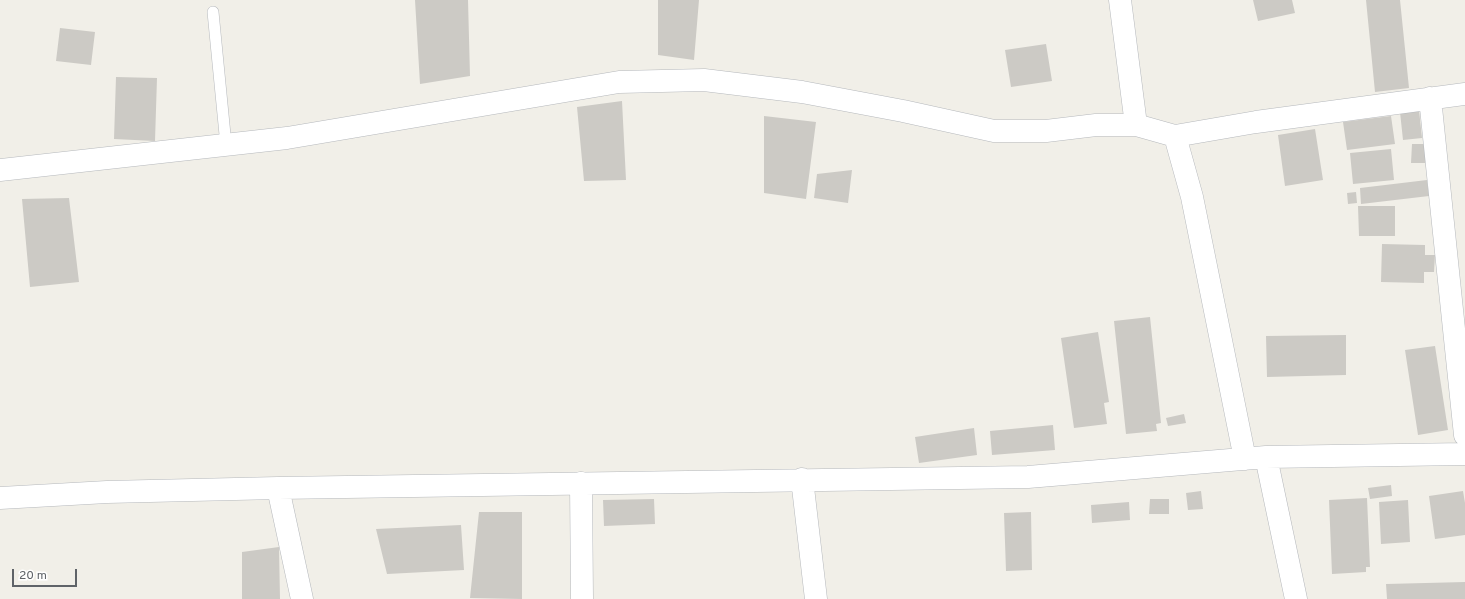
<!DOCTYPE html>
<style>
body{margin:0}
#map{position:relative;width:1465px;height:599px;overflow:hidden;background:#f1efe8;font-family:Overpass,sans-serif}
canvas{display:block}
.scale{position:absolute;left:12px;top:569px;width:65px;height:18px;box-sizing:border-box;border:2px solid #5f6368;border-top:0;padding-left:5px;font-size:12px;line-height:14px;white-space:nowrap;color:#5f6368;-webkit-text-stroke:3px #fff;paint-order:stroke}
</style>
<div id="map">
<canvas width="1465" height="599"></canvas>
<div class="scale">20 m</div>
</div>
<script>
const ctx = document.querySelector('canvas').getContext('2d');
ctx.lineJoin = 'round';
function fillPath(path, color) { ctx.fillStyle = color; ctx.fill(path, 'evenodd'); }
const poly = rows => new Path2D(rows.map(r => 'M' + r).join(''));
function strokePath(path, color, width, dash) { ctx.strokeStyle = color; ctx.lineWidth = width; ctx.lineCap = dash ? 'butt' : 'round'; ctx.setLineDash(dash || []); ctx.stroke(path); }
const building = poly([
 [415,0,468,0,470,76,420,84],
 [658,0,699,0,694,60,658,55],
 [1253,0,1292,0,1295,13,1258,21],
 [1366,0,1400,0,1409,88,1375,92],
 [60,28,95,32,91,65,56,61],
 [1046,44,1052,81,1011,87,1005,50],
 [116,77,157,78,155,141,114,139],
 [622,101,626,180,584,181,577,107],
 [1419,110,1422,138,1403,140,1400,112],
 [764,116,816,122,806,199,764,193],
 [1391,116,1395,144,1347,150,1343,122],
 [1315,129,1323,180,1285,186,1278,135],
 [1412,144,1425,144,1425,163,1411,163],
 [1391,149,1394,180,1353,184,1350,153],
 [852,170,848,203,814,198,817,174],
 [1427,180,1429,196,1361,204,1360,188],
 [1356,192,1357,203,1348,204,1347,193],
 [69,198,79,282,30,287,22,199],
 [1358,206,1395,206,1395,236,1359,236],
 [1382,244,1425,245,1425,255,1435,255,1434,272,1424,272,1424,283,1381,282],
 [1150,317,1161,423,1156,424,1157,431,1126,434,1114,321],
 [1098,332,1109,402,1104,403,1107,424,1074,428,1061,338],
 [1346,335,1346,375,1267,377,1266,336],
 [1435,346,1448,430,1418,435,1405,350],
 [1184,414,1186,423,1168,426,1166,418],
 [1053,425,1055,450,992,455,990,431],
 [974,428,977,455,919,463,915,437],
 [1391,485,1392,496,1370,499,1368,488],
 [1201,491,1203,509,1188,510,1186,493],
 [1463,491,1465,503,1465,535,1435,539,1429,496],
 [1367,498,1370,567,1366,567,1366,572,1332,574,1329,500],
 [654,499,655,524,604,526,603,500],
 [1150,499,1169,499,1169,514,1149,514],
 [1408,500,1410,542,1381,544,1379,502],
 [1129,502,1130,520,1092,523,1091,505],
 [479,512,522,512,522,599,470,598],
 [1031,512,1032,570,1006,571,1004,513],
 [461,525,464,570,387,574,376,529],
 [279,547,280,599,242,599,242,552],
 [1465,582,1465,599,1387,599,1386,584]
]);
const service = poly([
 [213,12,226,145]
]);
const minor = poly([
 [1120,0,1136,125],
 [1430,98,1465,435],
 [1175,136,1256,122,1465,94],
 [0,170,287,138,619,82,704,80,802,92,903,111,994,131,1046,131,1096,125,1136,125,1175,136,1192,197,1245,459],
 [1266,457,1296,599],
 [802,479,816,599],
 [581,483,582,599],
 [278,488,302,599],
 [0,498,107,492,278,488,1028,477,1266,457,1465,454]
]);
fillPath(building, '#cccac5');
strokePath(service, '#b5b8bc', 12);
strokePath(minor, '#b5b8bc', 23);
strokePath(service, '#fff', 11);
strokePath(minor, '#fff', 22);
</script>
